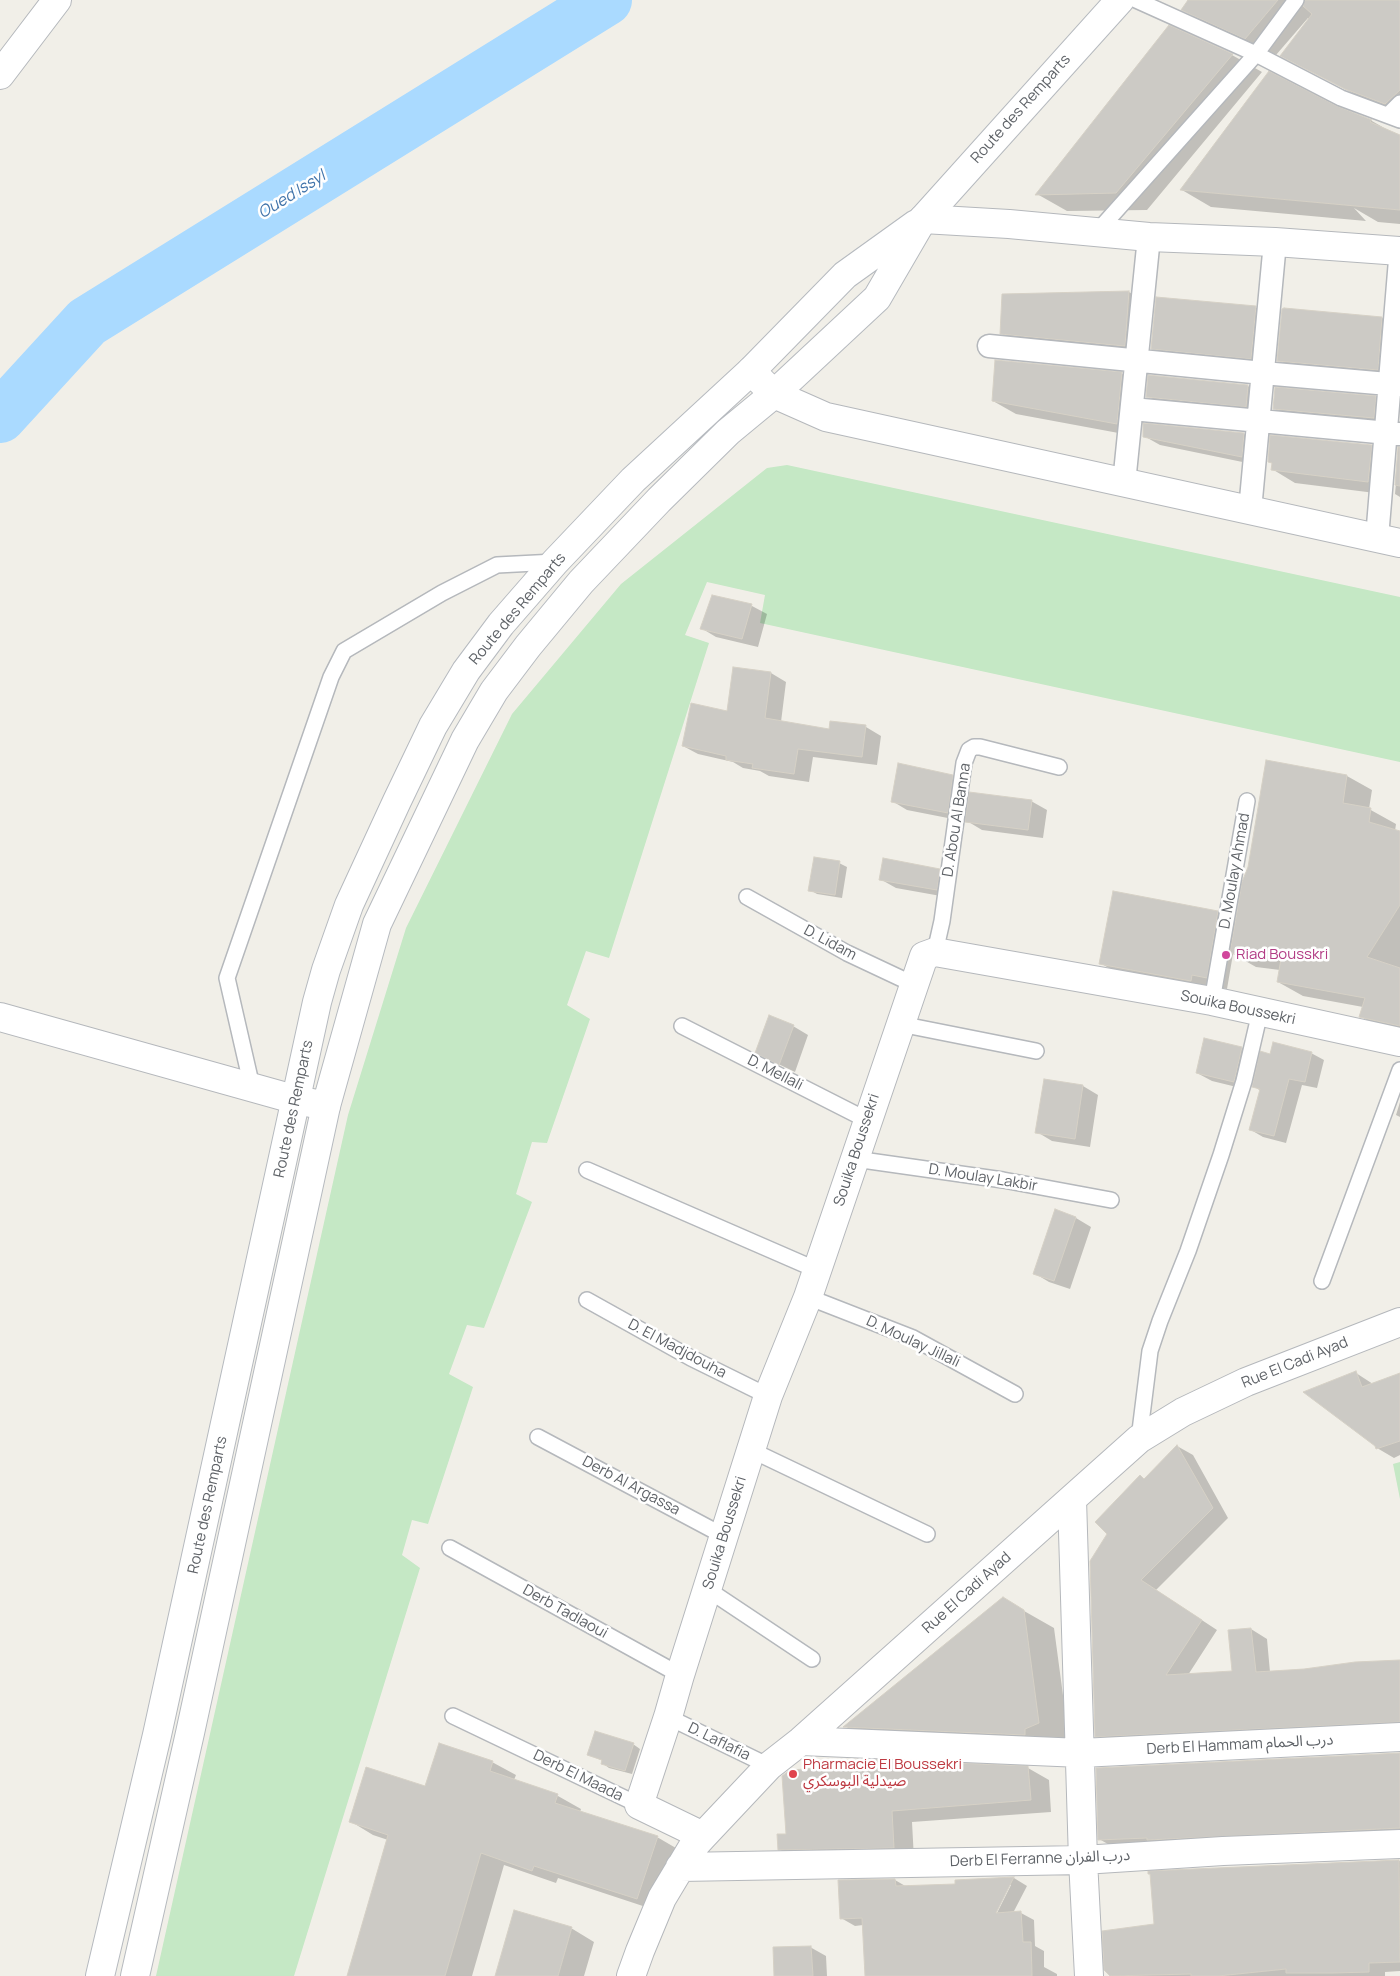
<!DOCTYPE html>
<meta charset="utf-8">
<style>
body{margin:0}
canvas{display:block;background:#f1efe8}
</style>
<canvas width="1400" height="1976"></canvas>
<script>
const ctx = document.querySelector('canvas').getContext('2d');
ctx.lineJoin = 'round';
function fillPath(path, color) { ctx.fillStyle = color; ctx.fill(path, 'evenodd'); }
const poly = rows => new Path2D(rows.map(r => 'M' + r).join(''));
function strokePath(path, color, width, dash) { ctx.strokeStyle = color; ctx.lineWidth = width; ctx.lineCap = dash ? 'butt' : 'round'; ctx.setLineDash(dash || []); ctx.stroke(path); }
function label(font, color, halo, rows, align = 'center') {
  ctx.font = font + ' Manrope,"Noto Sans Arabic",sans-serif'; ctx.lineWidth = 5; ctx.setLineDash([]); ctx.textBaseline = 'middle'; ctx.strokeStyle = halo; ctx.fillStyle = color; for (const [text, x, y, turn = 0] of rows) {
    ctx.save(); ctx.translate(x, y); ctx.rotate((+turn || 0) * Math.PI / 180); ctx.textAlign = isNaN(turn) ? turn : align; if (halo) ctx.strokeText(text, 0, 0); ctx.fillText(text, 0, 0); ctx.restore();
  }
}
const green = poly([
 [787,465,1400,597,1400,762,760,623,765,595,707,582,685,635,709,643,609,958,586,951,567,1005,590,1019,547,1143,532,1142,516,1194,532,1202,484,1328,467,1325,449,1374,473,1387,428,1524,412,1520,402,1555,420,1568,294,1976,156,1976,348,1115,406,928,512,714,621,584,767,468],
 [1400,1462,1400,1499,1393,1464]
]);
const shadow = poly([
 [1187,0,1400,0,1400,115,1377,106,1282,56,1310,19,1308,18,1276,55,1212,27,1182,9,1189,1],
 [1169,26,1232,55,1262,72,1147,210,1067,211,1037,194],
 [1336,108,1372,121,1400,137,1400,224,1378,222,1354,208,1366,221,1211,207,1182,190],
 [1129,292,1152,306,1148,359,1024,346,1001,333],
 [1255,307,1271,316,1266,367,1167,357,1152,348],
 [1382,318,1397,327,1393,378,1294,369,1278,360],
 [1122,374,1145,387,1140,437,1016,414,993,401],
 [1149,376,1248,386,1263,395,1262,415,1163,405,1147,396],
 [1375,397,1390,406,1389,426,1289,417,1274,408],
 [1244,434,1259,443,1257,465,1160,445,1144,436],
 [1371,446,1394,459,1391,495,1295,483,1272,469],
 [1399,448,1400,448,1400,497,1395,494],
 [713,597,752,606,767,614,758,647,716,637,701,628],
 [771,673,786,682,781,722,830,730,866,727,881,736,877,765,813,757,809,782,769,776,760,771,743,768,733,762,698,754,683,746,728,712],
 [952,776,968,785,963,821,907,810,892,801],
 [1347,776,1372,790,1369,809,1396,824,1395,831,1400,833,1400,1034,1385,1031,1360,1016,1363,1007,1303,996,1278,982,1280,970,1256,967,1233,954,1227,989,1213,987,1212,992,1121,975,1100,963,1218,912,1236,923],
 [1031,801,1047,810,1043,838,982,830,967,821],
 [839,863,847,867,842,898,817,894,810,890],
 [939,870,955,879,952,898,896,888,880,879],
 [793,1026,808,1035,795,1072,772,1061],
 [1205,1039,1242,1048,1257,1057,1249,1090,1212,1081,1197,1073],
 [1311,1053,1324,1060,1317,1088,1302,1085,1286,1143,1263,1137,1251,1130,1261,1091,1253,1086,1271,1055],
 [1083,1086,1098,1095,1090,1147,1052,1141,1037,1132],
 [1400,1102,1400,1117,1396,1115],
 [1056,1211,1076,1218,1091,1227,1070,1289,1049,1282,1034,1273],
 [1356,1373,1373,1384,1400,1375,1400,1455,1394,1458,1377,1448],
 [1177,1446,1193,1455,1228,1518,1156,1590,1217,1630,1188,1675,1234,1672,1251,1629,1267,1639,1270,1672,1400,1661,1400,1731,1112,1745,1096,1736,1145,1479],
 [1003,1599,1054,1628,1069,1740,874,1743,845,1726],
 [633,1744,640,1749,632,1774,609,1768,602,1763,603,1761,589,1755],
 [1400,1754,1400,1838,1115,1848,1099,1839],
 [492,1762,516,1775,514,1780,558,1796,581,1809,580,1812,657,1837,681,1851,661,1912,558,1878,556,1883,504,1865,472,1976,349,1976,388,1840,373,1835,350,1821,426,1787],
 [1028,1768,1049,1780,1051,1812,912,1822,914,1859,800,1861,779,1849,788,1835],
 [1400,1861,1400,1971,1385,1972,1385,1976,1112,1976,1106,1969,1155,1925,1152,1875,1150,1873],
 [1014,1878,1027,1886,1013,1913,1021,1913,1034,1920,1035,1946,1044,1951,1044,1967,1057,1974,1057,1976,866,1976,863,1925,855,1926,841,1918,895,1880,907,1887,957,1886,956,1882],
 [1009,1885,1011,1885,994,1919,992,1918],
 [571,1928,594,1942,584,1976,499,1976],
 [810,1947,826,1956,827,1976,776,1976]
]);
const river = poly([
 [0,417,87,322,606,0]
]);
const building = poly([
 [1188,0,1278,0,1245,39,1181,10,1188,0],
 [1305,0,1400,0,1400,90,1385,104,1345,89,1280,56,1312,14,1303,6,1305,0],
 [1169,25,1233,54,1116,193,1035,195,1169,25],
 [1269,71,1337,106,1372,120,1370,122,1400,135,1400,210,1180,190,1269,71],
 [1129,291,1125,346,1000,334,1002,294,1129,291],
 [1156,297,1256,306,1251,359,1151,349,1156,297],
 [1284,308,1382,317,1378,370,1277,361,1282,309,1284,308],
 [995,360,1122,372,1117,424,992,401,995,360],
 [1148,375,1248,385,1246,407,1146,397,1148,375],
 [1275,387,1376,396,1374,418,1273,409,1275,387],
 [1143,423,1244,433,1242,457,1143,437,1143,423],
 [1270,435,1372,445,1368,482,1271,470,1272,463,1268,462,1270,435],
 [1398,447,1400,447,1400,486,1395,485,1398,447],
 [712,595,752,604,742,639,700,629,712,595],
 [733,667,771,672,765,718,829,729,830,721,866,725,862,757,798,749,794,774,752,768,753,764,726,760,726,756,682,746,691,703,727,711,733,667],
 [1266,760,1347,775,1343,803,1371,808,1369,822,1400,831,1400,905,1367,957,1400,968,1400,1026,1359,1017,1365,998,1277,982,1281,959,1230,953,1242,882,1248,867,1266,760],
 [898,763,953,775,948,813,891,802,898,763],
 [969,792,1032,800,1028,830,965,822,969,792],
 [814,857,840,861,835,895,808,891,814,857],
 [883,858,940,869,937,890,879,880,883,858],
 [1113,891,1218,911,1207,978,1192,975,1191,981,1099,964,1113,891],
 [769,1015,794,1025,779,1065,755,1053,769,1015],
 [1204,1038,1242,1047,1234,1082,1196,1073,1204,1038],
 [1273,1042,1312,1052,1305,1082,1289,1079,1274,1136,1249,1130,1260,1089,1252,1087,1260,1051,1270,1054,1273,1042],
 [1044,1079,1083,1085,1075,1139,1035,1133,1044,1079],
 [1055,1209,1076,1217,1054,1281,1033,1274,1055,1209],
 [1356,1371,1362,1387,1400,1373,1400,1441,1376,1449,1375,1446,1303,1392,1356,1371],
 [1177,1445,1213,1508,1141,1580,1202,1620,1166,1675,1232,1671,1228,1630,1251,1628,1256,1672,1304,1669,1355,1662,1400,1660,1400,1722,1095,1737,1090,1561,1107,1534,1095,1522,1140,1475,1144,1479,1177,1445],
 [1003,1597,1024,1610,1039,1723,1025,1729,1025,1735,843,1727,1003,1597],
 [595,1731,634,1743,625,1771,601,1764,602,1760,587,1755,595,1731],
 [439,1743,493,1761,490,1771,558,1794,555,1803,658,1836,637,1899,534,1866,532,1871,481,1853,445,1976,347,1976,388,1835,349,1822,366,1767,425,1786,439,1743],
 [1400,1753,1400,1828,1147,1840,1147,1838,1098,1840,1096,1768,1400,1753],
 [858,1759,1028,1766,1031,1800,892,1811,894,1848,778,1850,777,1834,786,1834,782,1776,790,1770,861,1765,858,1759],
 [1399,1860,1400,1962,1369,1963,1369,1972,1333,1973,1286,1973,1286,1969,1218,1976,1191,1976,1191,1974,1110,1976,1104,1970,1102,1931,1154,1924,1150,1874,1148,1874,1148,1871,1399,1860],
 [1014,1877,996,1913,1021,1911,1023,1942,1031,1942,1032,1976,865,1976,862,1918,840,1919,838,1880,895,1879,896,1886,955,1884,955,1880,1014,1877],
 [514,1910,572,1927,558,1976,495,1976,514,1910],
 [811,1946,813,1976,774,1976,773,1947,811,1946]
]);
const service = poly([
 [1136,0,1256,54,1341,98,1400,120],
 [1388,115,1400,103],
 [1096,233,1256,54,1296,0],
 [747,897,847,953,915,985],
 [935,952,942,921,964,763,969,750,974,747,980,747,1059,767],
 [1212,1001,1247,801],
 [900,1024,1036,1051],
 [682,1026,867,1120],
 [252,1087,227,978,331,677,344,651,442,593,497,565,555,562],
 [855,1159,1003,1180,1111,1200],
 [587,1170,817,1270],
 [1322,1281,1400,1070],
 [808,1297,913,1338,1015,1394],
 [587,1300,691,1358,768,1396],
 [538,1437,724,1536],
 [1139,1439,1150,1351,1160,1321,1188,1251,1221,1155,1244,1081,1260,1012],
 [751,1450,927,1534],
 [450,1548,680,1675],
 [707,1589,812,1659],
 [453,1716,639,1805],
 [668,1717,769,1766]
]);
const pedestrian = poly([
 [989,346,1263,373,1400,385],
 [1132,409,1399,434],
 [1124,483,1149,237],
 [1250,510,1275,242],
 [1377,538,1400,260]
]);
const minor = poly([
 [0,75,57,0],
 [0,1017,297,1100,326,1106],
 [1072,1499,1083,1860,1089,1976],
 [801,1741,1081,1753,1400,1737],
 [703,1836,639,1805,668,1717,680,1675,768,1396,808,1297,924,956,935,952,1212,1001,1400,1042],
 [680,1867,1083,1860,1223,1851,1400,1844],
 [631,1976,640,1951,662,1898,692,1848,703,1836,769,1766,801,1741,1139,1439,1183,1412,1246,1382,1400,1322]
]);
const tertiary = poly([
 [923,219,1009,224,1149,237,1275,242,1400,251],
 [751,371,774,394,826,417,1400,543]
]);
const secondary = poly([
 [100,1976,157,1735,317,1002,326,970,349,905,397,801,433,726,466,671,501,624,555,562,633,480,751,371,845,275,916,224],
 [135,1976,190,1733,326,1106,377,924,465,740,494,691,528,646,581,582,659,500,728,432,774,394,877,298,923,219,1120,0]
]);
const markers = [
 [1226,955,5,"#d1479c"],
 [793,1774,5,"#e0444e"]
];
const streetNames = [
 ["Route des Remparts",1021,109,-48],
 ["Route des Remparts",518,609,-50],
 ["D. Abou Al Banna",957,820,-81],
 ["D. Moulay Ahmad",1235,871,-80],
 ["D. Lidam",830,943,28],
 ["Souika Boussekri",1238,1008,12],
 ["D. Mellali",775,1073,27],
 ["Route des Remparts",294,1109,-78],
 ["Souika Boussekri",857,1150,-72],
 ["D. Moulay Lakbir",983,1178,9],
 ["D. Moulay Jillali",913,1342,25],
 ["D. El Madjdouha",677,1349,28],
 ["Rue El Cadi Ayad",1295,1363,-22],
 ["Derb Al Argassa",631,1486,28],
 ["Route des Remparts",208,1505,-78],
 ["Souika Boussekri",725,1533,-73],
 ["Rue El Cadi Ayad",967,1593,-42],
 ["Derb Tadlaoui",565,1612,29],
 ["D. Laflafia",719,1742,26],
 ["Derb El Hammam درب الحمام",1240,1745,-3],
 ["Derb El Maada",578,1776,26],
 ["Derb El Ferranne درب الفران",1040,1859,-2]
];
const hotelNames = [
 ["Riad Bousskri",1236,955]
];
const healthNames = [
 ["Pharmacie El Boussekri",803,1765],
 ["صيدلية البوسكري",803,1782]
];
const waterNames = [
 ["Oued Issyl",292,195,-32]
];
fillPath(green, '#c5e8c5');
fillPath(shadow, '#0003');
strokePath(river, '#aadaff', 52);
fillPath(building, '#cccac5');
strokePath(building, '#d6d1c6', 1);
strokePath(service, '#b5b8bc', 18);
strokePath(pedestrian, '#b5b8bc', 25);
strokePath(minor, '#b5b8bc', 30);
strokePath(tertiary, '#b5b8bc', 30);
strokePath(secondary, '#b6babf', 30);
strokePath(service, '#fff', 15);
strokePath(pedestrian, '#fff', 22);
strokePath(minor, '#fff', 28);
strokePath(tertiary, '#fff', 28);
strokePath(secondary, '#fff', 28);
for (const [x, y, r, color] of markers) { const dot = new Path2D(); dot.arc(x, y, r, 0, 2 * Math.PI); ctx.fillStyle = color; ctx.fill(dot); strokePath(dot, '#fff', 2); }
label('15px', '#5f6368', '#fff', streetNames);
label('15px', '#b23c85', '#fff', hotelNames, 'left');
label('15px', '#be3a42', '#fff', healthNames, 'left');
label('italic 16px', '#4174aa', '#fff', waterNames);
</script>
